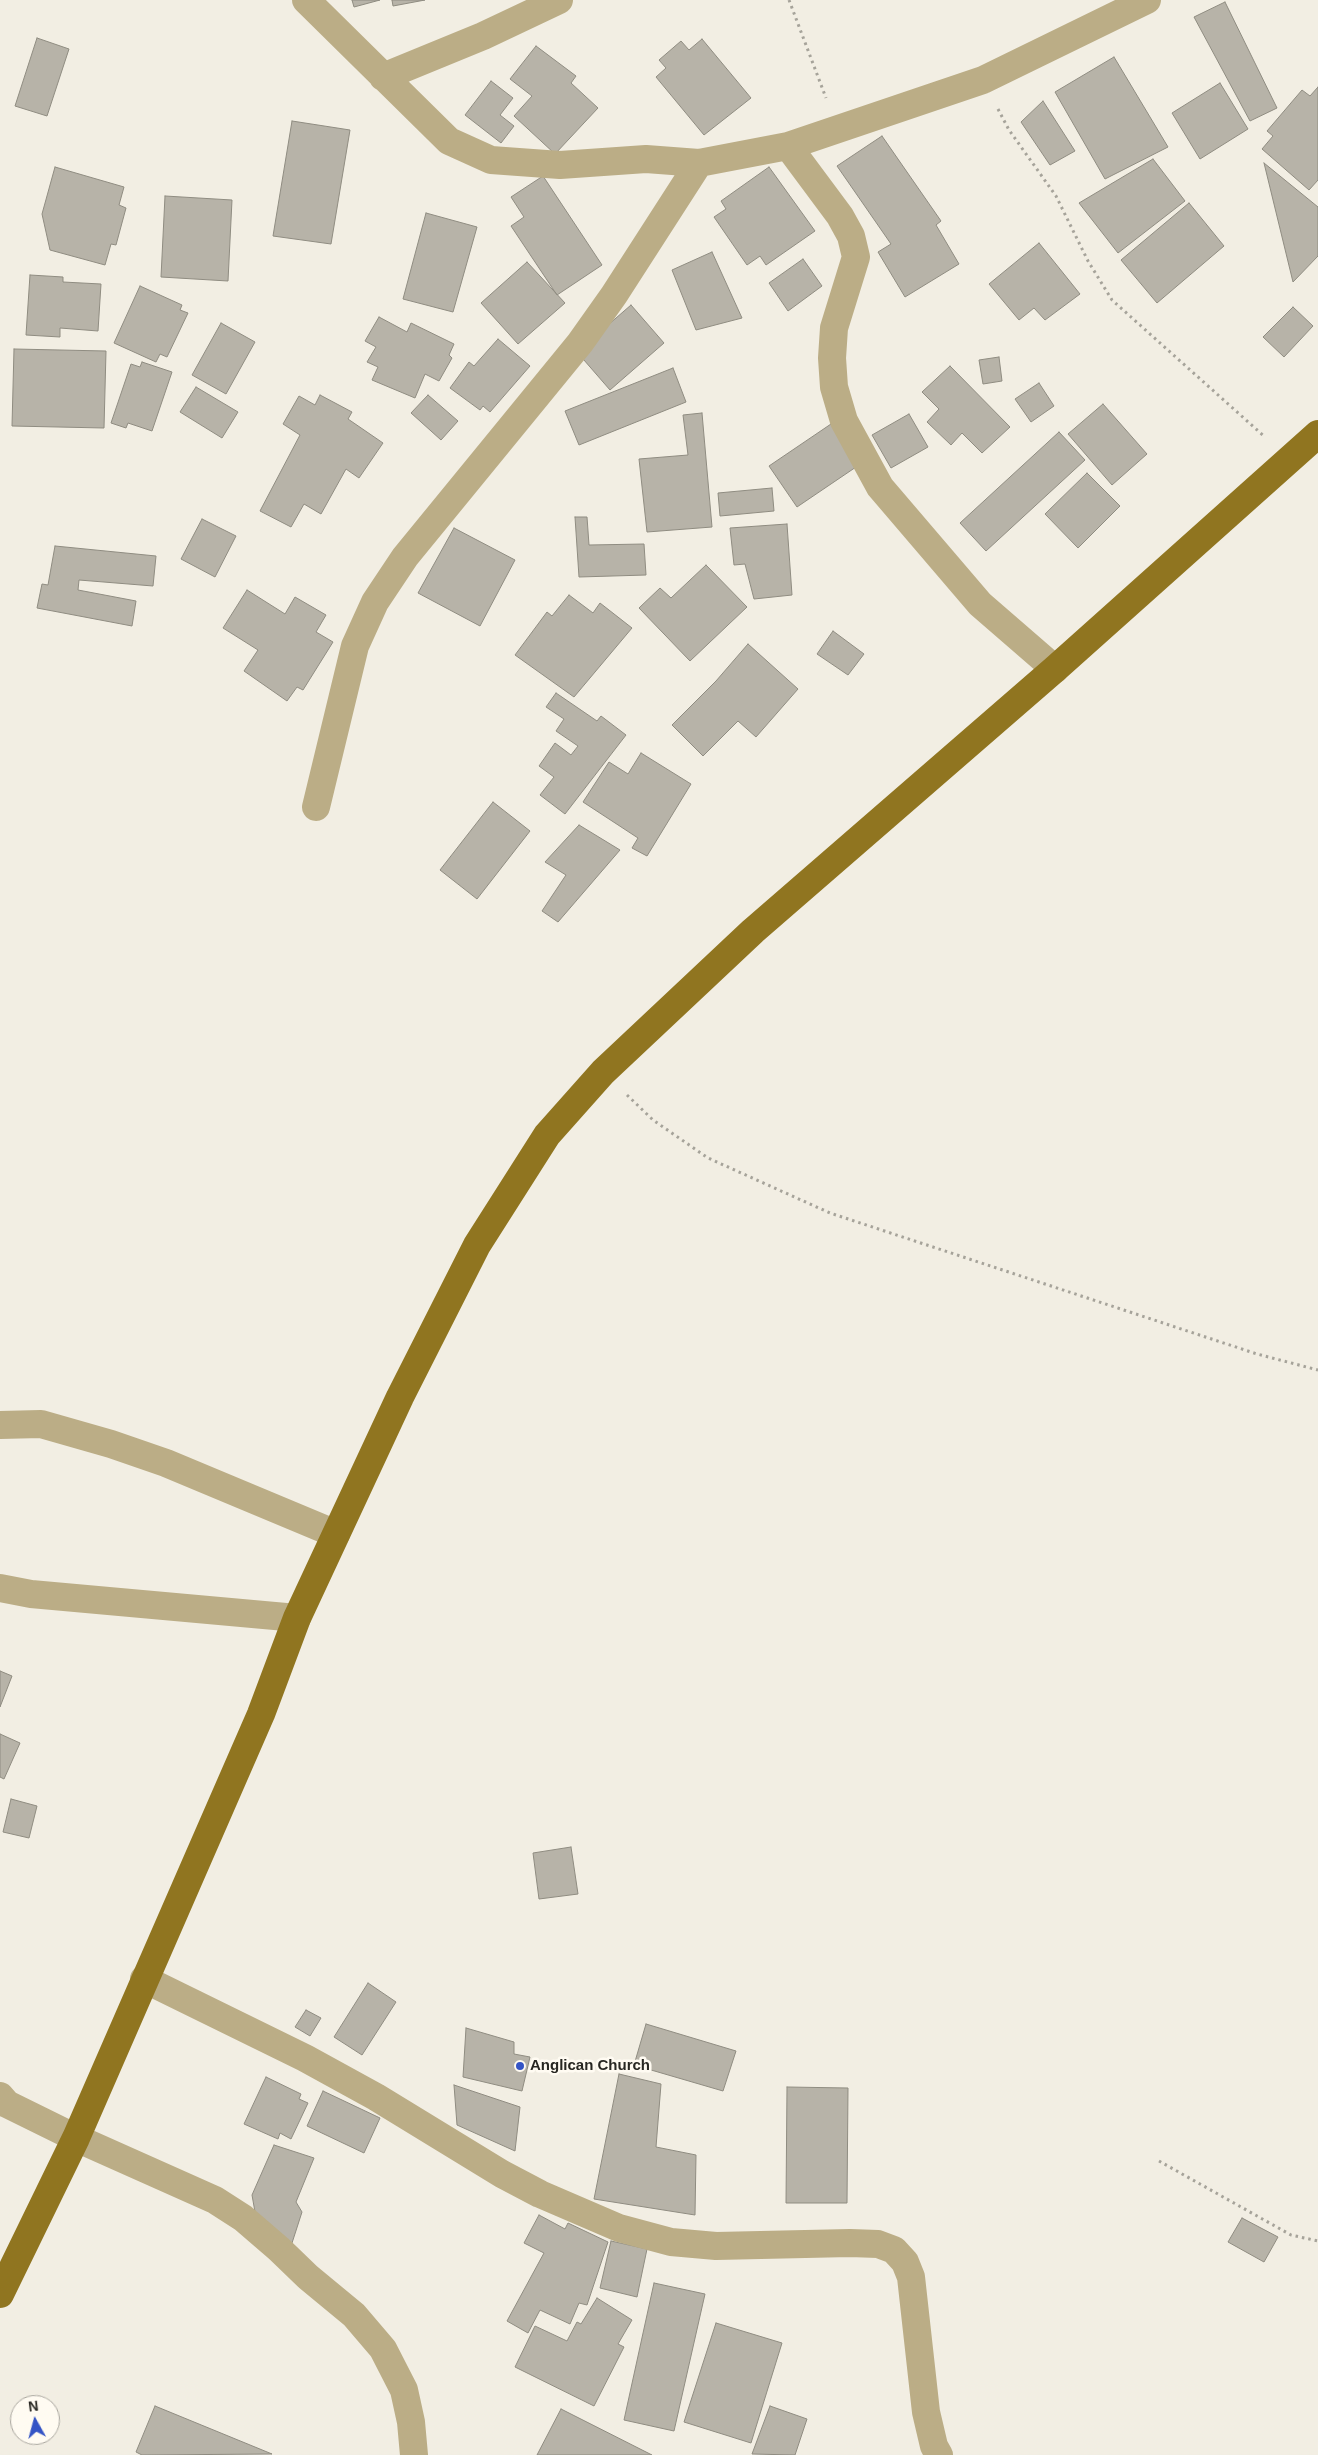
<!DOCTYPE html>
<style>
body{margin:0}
#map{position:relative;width:1318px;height:2455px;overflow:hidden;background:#f2eee3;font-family:Arial,sans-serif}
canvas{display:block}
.north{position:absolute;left:10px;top:2395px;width:50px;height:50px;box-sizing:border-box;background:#fffbf2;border:1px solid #a9a69f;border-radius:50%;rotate:353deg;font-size:14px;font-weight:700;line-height:20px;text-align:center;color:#282722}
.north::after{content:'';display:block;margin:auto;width:18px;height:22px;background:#3454c5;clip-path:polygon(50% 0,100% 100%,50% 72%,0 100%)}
</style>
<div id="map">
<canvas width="1318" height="2455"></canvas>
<div class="north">N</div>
</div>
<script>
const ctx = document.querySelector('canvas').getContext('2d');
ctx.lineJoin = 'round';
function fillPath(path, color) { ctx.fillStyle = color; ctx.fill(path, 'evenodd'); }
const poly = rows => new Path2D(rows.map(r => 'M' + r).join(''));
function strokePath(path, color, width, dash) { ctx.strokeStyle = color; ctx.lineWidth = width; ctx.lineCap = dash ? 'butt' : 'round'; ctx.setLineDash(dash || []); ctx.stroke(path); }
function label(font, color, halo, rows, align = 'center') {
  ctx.font = font + ' Arial,sans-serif'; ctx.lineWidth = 5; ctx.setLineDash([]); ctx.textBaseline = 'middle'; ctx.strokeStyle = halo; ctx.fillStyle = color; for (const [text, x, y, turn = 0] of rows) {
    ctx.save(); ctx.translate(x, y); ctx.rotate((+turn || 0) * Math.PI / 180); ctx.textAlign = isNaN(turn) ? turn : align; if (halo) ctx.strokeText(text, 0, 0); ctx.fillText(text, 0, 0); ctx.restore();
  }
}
const building = poly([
 [352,0,380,0,354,7,352,0],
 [392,0,425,0,393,6,392,0],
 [1225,2,1277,108,1250,121,1194,17,1225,2],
 [37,38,69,49,47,116,15,106,37,38],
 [702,39,751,98,704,135,656,77,666,68,659,60,681,41,689,50,702,39],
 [536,46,576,76,571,83,598,108,555,154,514,116,532,96,510,79,536,46],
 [1114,57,1168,147,1105,179,1055,92,1114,57],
 [491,81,513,98,500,115,514,126,501,143,465,115,491,81],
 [1220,83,1248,129,1200,159,1172,113,1220,83],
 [1318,87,1318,180,1309,190,1262,149,1273,136,1267,131,1302,90,1310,96,1318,87],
 [1043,101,1075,151,1050,165,1021,122,1043,101],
 [292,121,350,130,331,244,273,236,292,121],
 [882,136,941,221,936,225,959,264,905,297,878,252,891,244,837,166,882,136],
 [1153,159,1185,201,1118,253,1079,203,1153,159],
 [1264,163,1318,207,1318,256,1293,282,1264,163],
 [55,167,124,187,119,205,126,208,116,245,111,244,105,265,50,250,42,214,55,167],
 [769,167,815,231,766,265,760,256,747,265,714,217,726,209,721,201,769,167],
 [543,176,602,265,557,295,511,226,524,217,511,197,543,176],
 [165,196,232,200,228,281,161,277,165,196],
 [1189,203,1224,246,1157,303,1121,260,1189,203],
 [426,213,477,227,453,312,403,299,426,213],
 [1039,243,1080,294,1045,320,1034,308,1019,320,989,284,1039,243],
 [712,252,742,318,696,330,672,270,712,252],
 [803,259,822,286,788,311,769,283,803,259],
 [527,262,565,303,518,344,481,303,527,262],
 [30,275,63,277,63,282,101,284,98,331,60,328,60,337,26,335,30,275],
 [140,286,182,305,180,310,188,313,167,357,160,354,156,362,114,343,140,286],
 [631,305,664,343,610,390,577,352,631,305],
 [1293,307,1313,326,1284,357,1263,337,1293,307],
 [379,317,407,332,411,323,454,344,449,355,452,358,439,381,425,374,415,398,372,380,378,367,367,362,376,347,365,341,379,317],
 [221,323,255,342,226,394,192,375,221,323],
 [498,339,530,366,490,412,483,406,480,410,450,388,469,362,474,366,498,339],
 [14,349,106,351,104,428,12,426,14,349],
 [999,357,1002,381,983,384,979,360,999,357],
 [142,362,172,372,152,431,128,423,126,428,111,423,131,364,140,367,142,362],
 [950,366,1010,427,982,453,962,433,951,445,927,422,939,409,922,392,950,366],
 [673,368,686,402,579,445,565,411,673,368],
 [1039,383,1054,406,1031,422,1015,399,1039,383],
 [196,387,238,412,222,438,180,412,196,387],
 [320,395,352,412,348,419,383,443,359,478,346,469,321,514,304,504,291,527,260,511,300,435,283,424,299,396,315,405,320,395],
 [428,395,458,421,441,440,411,413,428,395],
 [1103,404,1147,454,1112,485,1068,434,1103,404],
 [702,413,712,527,647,532,639,459,688,455,683,415,702,413],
 [909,414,928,447,891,468,872,435,909,414],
 [831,424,859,465,797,507,769,466,831,424],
 [1059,432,1085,460,986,551,960,523,1059,432],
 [1087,473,1120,506,1078,548,1045,514,1087,473],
 [772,488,774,511,720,516,718,493,772,488],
 [575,517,587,517,589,545,644,544,646,575,579,577,575,517],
 [202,519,236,536,215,577,181,559,202,519],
 [787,524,792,595,754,599,745,564,734,565,730,528,787,524],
 [454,528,515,560,480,626,418,593,454,528],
 [55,546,156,556,153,586,79,580,78,590,136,601,132,626,37,608,42,584,48,585,55,546],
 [706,565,747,607,690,661,639,608,660,588,671,598,706,565],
 [247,590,285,614,295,597,326,615,316,632,333,642,303,690,297,687,287,701,244,671,258,650,223,628,247,590],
 [569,595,593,613,600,603,632,628,574,697,515,655,547,612,552,616,569,595],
 [833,631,864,654,848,675,817,654,833,631],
 [748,644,798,689,756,737,738,721,703,756,672,725,716,681,748,644],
 [556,693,597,721,601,716,626,735,565,814,540,795,554,777,539,766,555,743,571,755,578,746,556,731,564,719,546,707,556,693],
 [641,753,691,784,647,856,632,848,638,838,583,802,609,762,628,774,641,753],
 [493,802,530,831,477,899,440,870,493,802],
 [579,825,620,850,558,922,542,911,566,875,545,862,579,825],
 [0,1671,12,1676,0,1707,0,1671],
 [0,1734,20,1743,4,1779,0,1777,0,1734],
 [11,1799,37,1806,29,1838,3,1832,11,1799],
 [571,1847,578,1894,539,1899,533,1853,571,1847],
 [368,1983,396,2002,362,2055,334,2037,368,1983],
 [306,2010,321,2018,310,2036,295,2027,306,2010],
 [646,2024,736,2051,723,2091,634,2065,646,2024],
 [466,2028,514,2042,514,2054,530,2057,522,2091,463,2077,466,2028],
 [619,2074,661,2084,656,2147,696,2155,695,2215,594,2199,619,2074],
 [266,2077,301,2094,299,2099,308,2103,291,2139,280,2133,278,2139,244,2124,266,2077],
 [454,2085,520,2107,515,2151,457,2125,454,2085],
 [787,2087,848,2088,847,2203,786,2203,787,2087],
 [323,2091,380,2118,364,2153,307,2126,323,2091],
 [274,2145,314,2158,296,2202,302,2212,292,2243,258,2229,252,2195,274,2145],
 [539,2215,565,2229,568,2223,608,2242,587,2305,579,2303,570,2324,540,2310,528,2333,507,2321,544,2253,524,2243,539,2215],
 [1242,2218,1278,2237,1264,2262,1228,2242,1242,2218],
 [611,2241,647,2249,637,2297,600,2288,611,2241],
 [654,2283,705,2294,674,2431,624,2420,654,2283],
 [597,2298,632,2320,618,2344,624,2347,594,2406,515,2367,535,2326,567,2341,577,2322,581,2324,597,2298],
 [716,2323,782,2343,751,2443,684,2422,716,2323],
 [155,2406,272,2454,142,2455,136,2452,155,2406],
 [770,2406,807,2419,795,2455,752,2454,770,2406],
 [561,2409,652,2455,537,2455,561,2409]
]);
const path = poly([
 [789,0,826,98],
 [998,109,1009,130,1056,196,1088,261,1112,300,1265,437],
 [627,1095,653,1120,708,1158,830,1213,1257,1354,1318,1370],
 [1159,2161,1291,2235,1318,2241]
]);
const minor = poly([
 [306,0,449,141,491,160,560,165,646,159,699,163,788,146,840,216,851,236,856,257,834,328,832,358,834,387,844,421,880,487,980,604,1055,669],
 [383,77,483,36,559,0],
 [788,146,983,80,1147,0],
 [316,807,355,646,375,602,405,557,580,343,614,295,699,163],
 [0,1425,41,1424,111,1444,166,1463,336,1534],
 [0,1588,31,1594,297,1618],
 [144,1979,305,2058,376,2097,502,2174,540,2194,619,2228,671,2242,716,2246,850,2243,878,2244,894,2250,905,2262,911,2277,926,2412,934,2446,939,2455],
 [0,2096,7,2104,76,2138,215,2200,243,2218,279,2249,308,2277,354,2315,383,2349,404,2390,411,2422,414,2455]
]);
const major = poly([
 [0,2294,76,2138,261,1714,297,1618,400,1397,477,1245,547,1135,603,1072,753,931,1055,669,1318,434]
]);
const markers = [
 [520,2066,5,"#3454c5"]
];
const poiNames = [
 ["Anglican Church",530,2066]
];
fillPath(building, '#b7b3a8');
strokePath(building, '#8f8c81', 1);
strokePath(path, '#a6a39a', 3, [2.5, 4]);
strokePath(minor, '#bbad86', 28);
strokePath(major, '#907520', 28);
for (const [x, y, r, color] of markers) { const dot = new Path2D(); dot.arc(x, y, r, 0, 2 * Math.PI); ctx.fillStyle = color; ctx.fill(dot); strokePath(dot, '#fffbf2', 2); }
label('bold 15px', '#282722', '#fffbf2', poiNames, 'left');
</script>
